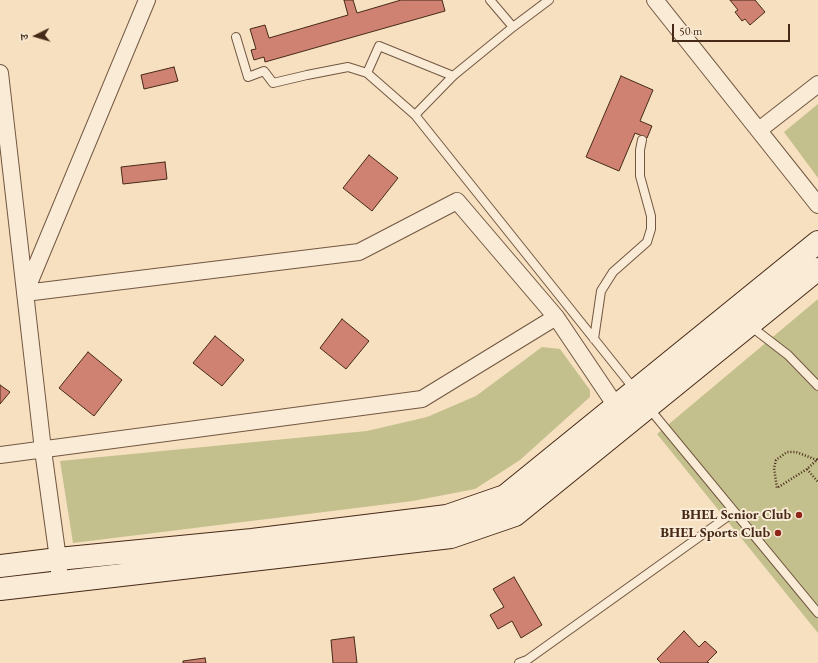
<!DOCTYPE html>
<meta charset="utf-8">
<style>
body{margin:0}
#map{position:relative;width:818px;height:663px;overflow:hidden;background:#f6e0c0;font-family:"EB Garamond","Noto Serif Devanagari",serif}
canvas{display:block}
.north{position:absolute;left:16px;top:16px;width:40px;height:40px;-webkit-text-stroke:3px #f9ebd6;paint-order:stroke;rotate:265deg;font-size:11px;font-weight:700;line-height:16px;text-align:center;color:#462917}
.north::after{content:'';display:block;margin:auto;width:14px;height:18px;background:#462917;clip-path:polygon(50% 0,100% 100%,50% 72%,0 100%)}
.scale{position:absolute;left:672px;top:24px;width:118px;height:18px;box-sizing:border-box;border:2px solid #462917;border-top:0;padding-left:5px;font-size:12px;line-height:14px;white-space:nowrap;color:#462917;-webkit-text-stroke:3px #f9ebd6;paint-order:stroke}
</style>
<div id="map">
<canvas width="818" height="663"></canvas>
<div class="north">उ</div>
<div class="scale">50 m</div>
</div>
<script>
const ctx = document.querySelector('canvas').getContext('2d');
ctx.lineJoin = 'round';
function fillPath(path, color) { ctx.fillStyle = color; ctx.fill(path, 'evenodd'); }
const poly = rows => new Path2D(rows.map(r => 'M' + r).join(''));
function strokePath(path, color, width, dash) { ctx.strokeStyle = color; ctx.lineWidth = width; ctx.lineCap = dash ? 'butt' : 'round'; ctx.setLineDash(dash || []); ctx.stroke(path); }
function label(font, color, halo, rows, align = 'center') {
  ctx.font = font + ' "EB Garamond",serif'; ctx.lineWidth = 4; ctx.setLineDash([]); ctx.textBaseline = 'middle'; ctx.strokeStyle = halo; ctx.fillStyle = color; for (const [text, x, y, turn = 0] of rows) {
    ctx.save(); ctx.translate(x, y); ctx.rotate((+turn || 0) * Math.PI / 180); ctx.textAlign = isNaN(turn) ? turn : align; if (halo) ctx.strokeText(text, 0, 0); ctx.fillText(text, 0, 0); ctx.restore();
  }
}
const green = poly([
 [818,104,818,178,784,132],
 [818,299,818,633,657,434],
 [542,347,560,349,590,390,590,397,520,460,475,489,413,501,73,543,60,461,367,431,427,417,476,396]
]);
const building = poly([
 [344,0,353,0,357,13,401,0,442,0,445,11,265,62,264,57,254,60,251,50,256,49,250,29,265,25,269,38,348,15,344,0],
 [730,0,755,0,765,12,750,25,745,19,742,21,735,12,738,10,730,0],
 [174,67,178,81,144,89,141,75,174,67],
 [621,76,653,90,640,121,652,126,647,138,635,133,619,171,586,157,621,76],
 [369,155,398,178,372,211,343,188,369,155],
 [165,162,167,179,123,184,121,167,165,162],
 [342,319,369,341,346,369,320,348,342,319],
 [215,336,244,360,222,386,193,363,215,336],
 [88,352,122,380,94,416,59,388,88,352],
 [0,385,10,392,0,404,0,385],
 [514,577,542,625,521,638,512,621,498,629,490,615,504,607,493,589,514,577],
 [684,631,699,647,705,641,717,652,707,662,709,663,661,663,657,659,684,631],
 [354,637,357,663,333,663,331,640,354,637],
 [205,658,206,663,183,663,183,661,205,658]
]);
const path = poly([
 [818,459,807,469,818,482],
 [807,469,777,488,774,468,776,460,787,452,796,452,817,460]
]);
const service = poly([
 [490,0,513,27],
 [549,0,513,27,453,76,415,115,635,390],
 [236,37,248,77,264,71,273,83,307,75,348,67,367,73,415,115],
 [367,73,379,46,453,76],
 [749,325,788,355,818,386],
 [594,339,601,291,613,272,647,242,651,229,651,216,640,176,640,150,642,140],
 [648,407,818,613],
 [519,663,527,660,734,512]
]);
const minor = poly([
 [147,0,25,293,359,252,457,201,556,317,622,415],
 [655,0,818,205],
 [0,73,43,450,58,559,60,583],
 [759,130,818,84],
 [0,455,422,399,556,317]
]);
const secondary = poly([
 [0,566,58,559,252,540,447,516,505,496,818,242],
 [0,589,451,537,515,515,818,269]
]);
const markers = [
 [799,515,4,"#8f2418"],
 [778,533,4,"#8f2418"]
];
const poiNames = [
 ["BHEL Senior Club",791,515],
 ["BHEL Sports Club",770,533]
];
fillPath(green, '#c4c08d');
fillPath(building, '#cf8272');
strokePath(building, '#462917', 1);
strokePath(service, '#725741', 10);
strokePath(minor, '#725741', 18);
strokePath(secondary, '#462917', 24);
strokePath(path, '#462917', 2.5, [1, 2]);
strokePath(service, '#f9ebd6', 8);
strokePath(minor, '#f9ebd6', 16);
strokePath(secondary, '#f9ebd6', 22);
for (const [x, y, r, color] of markers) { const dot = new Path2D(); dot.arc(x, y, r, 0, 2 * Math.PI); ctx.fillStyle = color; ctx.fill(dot); strokePath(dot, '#f9ebd6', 1.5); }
label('bold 14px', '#462917', '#f9ebd6', poiNames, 'right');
</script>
